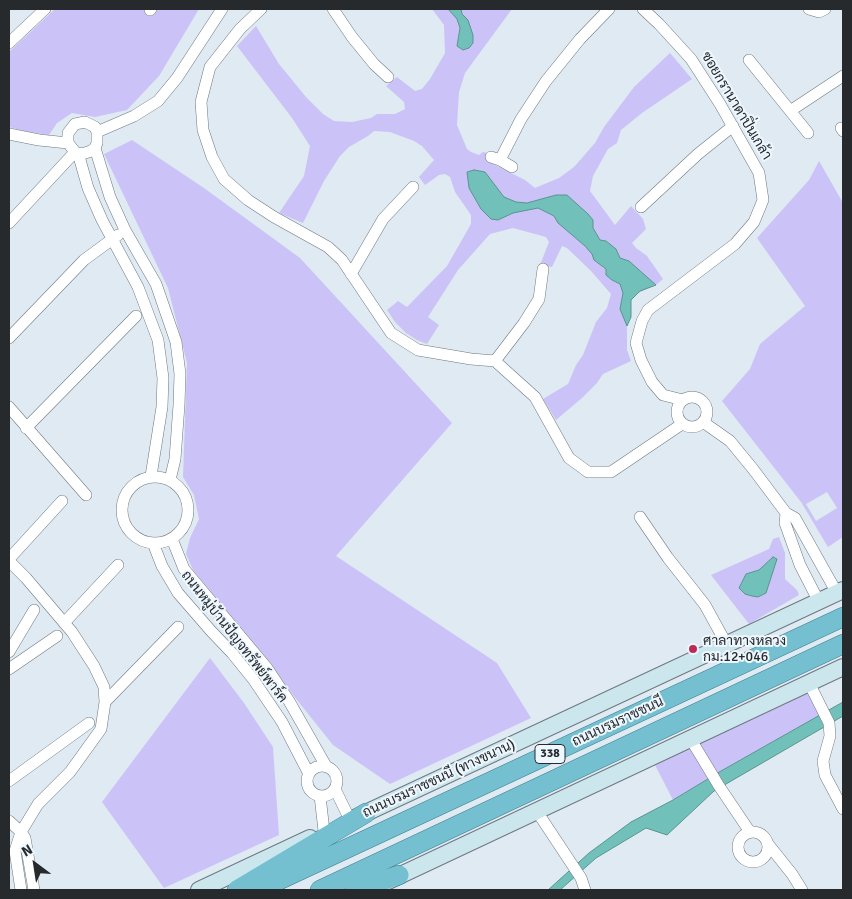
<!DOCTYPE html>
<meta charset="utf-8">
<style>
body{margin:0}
#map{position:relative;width:852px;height:899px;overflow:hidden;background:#dfeaf2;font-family:Signika,sans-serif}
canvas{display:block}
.frame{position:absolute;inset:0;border:10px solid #262a2d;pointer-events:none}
.north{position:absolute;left:10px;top:839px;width:50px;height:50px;-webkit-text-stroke:4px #eef7fe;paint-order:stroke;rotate:329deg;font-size:14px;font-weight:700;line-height:20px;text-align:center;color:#262a2d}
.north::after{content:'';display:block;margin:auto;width:18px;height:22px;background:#262a2d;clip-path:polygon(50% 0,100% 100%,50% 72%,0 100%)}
</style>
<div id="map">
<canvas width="852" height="899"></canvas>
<div class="frame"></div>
<div class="north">N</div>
</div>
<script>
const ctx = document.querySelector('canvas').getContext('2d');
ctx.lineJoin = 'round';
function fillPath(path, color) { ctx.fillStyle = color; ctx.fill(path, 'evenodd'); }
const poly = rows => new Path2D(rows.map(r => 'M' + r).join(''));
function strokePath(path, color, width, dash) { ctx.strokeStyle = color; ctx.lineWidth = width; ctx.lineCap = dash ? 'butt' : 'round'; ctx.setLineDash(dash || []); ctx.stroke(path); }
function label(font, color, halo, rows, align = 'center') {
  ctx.font = font + ' Signika,Sarabun,sans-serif'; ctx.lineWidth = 4; ctx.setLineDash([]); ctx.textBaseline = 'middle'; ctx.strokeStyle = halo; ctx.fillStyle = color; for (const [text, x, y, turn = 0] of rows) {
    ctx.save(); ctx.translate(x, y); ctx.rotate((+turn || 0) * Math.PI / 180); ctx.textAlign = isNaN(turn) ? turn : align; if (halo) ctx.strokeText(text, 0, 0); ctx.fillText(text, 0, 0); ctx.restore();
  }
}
const green = poly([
 [55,9,199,9,159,76,127,110,95,117,72,113,57,123,49,135,23,131,9,127,9,52],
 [432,9,512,9,465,73,459,92,457,125,467,149,471,152,479,155,483,152,488,153,487,161,525,180,535,188,559,178,574,167,595,143,604,127,634,87,670,53,692,79,642,113,621,130,617,143,608,149,593,176,590,191,615,225,631,206,643,219,646,229,632,243,636,248,647,256,663,279,656,285,636,294,631,300,631,317,627,326,627,350,631,361,603,374,597,383,582,398,556,420,543,399,568,384,576,365,583,355,596,322,607,308,611,294,591,271,567,248,562,246,552,267,540,265,549,242,546,237,513,228,490,234,458,270,428,317,439,325,427,344,417,340,406,333,395,322,387,310,398,301,407,307,447,266,471,224,471,215,455,192,450,177,445,174,439,175,425,185,419,177,434,160,422,146,414,141,390,132,374,131,368,136,349,147,340,156,324,181,303,223,279,213,304,176,310,146,292,118,237,46,256,26,279,64,306,97,323,114,334,121,352,122,371,118,377,114,395,114,405,109,404,102,386,86,397,77,415,91,422,89,430,79,445,53,444,25],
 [132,140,204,188,300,258,452,423,336,556,497,663,531,718,390,784,333,745,193,570,186,554,190,538,199,519,194,495,183,477,187,363,168,288,104,154],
 [819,161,843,203,843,537,828,547,801,502,722,401,750,369,760,344,805,306,757,238,809,180],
 [827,492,837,508,816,521,806,504],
 [779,537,785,553,785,579,797,590,799,595,749,624,711,575,769,549,773,539],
 [210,658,244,703,273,747,279,835,164,888,102,802],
 [807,691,821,715,721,771,673,800,654,763]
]);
const water = poly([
 [448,9,461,9,462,14,468,20,473,35,473,43,469,48,463,50,457,46,460,28,457,19,448,9],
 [474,170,485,172,504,197,516,202,527,203,556,195,567,195,588,214,593,220,593,228,600,240,606,241,616,249,620,258,629,261,656,285,640,291,631,300,631,317,627,326,620,309,623,293,620,284,612,280,606,275,606,269,594,260,592,254,585,246,558,223,554,216,538,208,513,213,498,220,491,219,481,209,469,188,467,172,474,170],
 [773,557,777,559,766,593,758,597,752,596,745,594,739,588,746,574,759,570,773,557],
 [843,702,843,716,714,791,667,835,646,828,596,858,560,890,548,890,589,853,631,822,673,800,721,771,843,702]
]);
const minor = poly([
 [261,9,240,29,210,67,201,102,203,130,212,157,224,179,248,200,274,217,328,247,342,260,391,333,418,350,471,359,495,361,535,397,569,458,588,472,611,472,682,424],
 [333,9,352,37,374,64,388,77],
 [643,9,659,24,691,59,720,104,759,173,763,200,754,222,735,244,648,310,642,321,636,343,641,360,652,382,663,395,683,400],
 [809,9,819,12,825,9],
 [150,10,151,9],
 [9,43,45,9],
 [749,60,808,133],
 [790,111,843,76],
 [841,128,843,131],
 [97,132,134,116,158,101,177,78,222,9],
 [9,134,39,140,68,143,75,152,82,154,91,151,95,148,97,143,97,132,95,127,85,122,75,124,68,133,68,143],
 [95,148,110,197,125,230,156,284,176,342,180,374,179,405,175,459,170,480],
 [78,153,88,188,102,220,138,287,158,340,163,378,162,407,151,476],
 [491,157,500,160,512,167],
 [500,160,521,119,546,81,580,39,609,9],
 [641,207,698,154,733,126],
 [9,223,75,152],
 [351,274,383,219,413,187],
 [9,338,84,260,118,235],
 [495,361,524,323,539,299,543,269],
 '677 412a15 15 0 1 1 30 0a15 15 0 1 1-30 0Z',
 [9,407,86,495],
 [703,422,730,441,753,469,786,513,795,518,837,593],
 [26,428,136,316],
 '122 510a33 33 0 1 1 66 0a33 33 0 1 1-66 0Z',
 [786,513,785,523,800,565,819,602],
 [640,517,668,558,705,605,727,645],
 [172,539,184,569,267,668,289,701,326,766],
 [153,543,162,566,178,593,211,631,232,653,253,679,282,722,309,774],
 [9,559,62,501],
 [9,561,26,578,72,632,94,666,104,687,105,702,101,729,70,772,38,804,21,832,15,851,21,890],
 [64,623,118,565],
 [9,652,34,610],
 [9,669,57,636],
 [809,683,829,723,830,736,823,761,825,775,843,809],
 [105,702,178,627],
 [690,738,719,786,750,832],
 '307 781a15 15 0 1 1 30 0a15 15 0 1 1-30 0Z',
 [9,781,89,723],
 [335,789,350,820],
 [320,796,324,831],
 [536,810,581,878,585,890],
 [9,821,21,832,25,838,34,890],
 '738 847a15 15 0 1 1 30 0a15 15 0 1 1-30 0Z',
 [768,844,792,874,802,890]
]);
const secondary = poly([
 [355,818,843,590],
 [388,881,843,667],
 [199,890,310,838]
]);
const trunk = poly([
 [237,890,366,813],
 [258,890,843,617],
 [320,890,843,644],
 [355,890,399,875]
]);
const markers = [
 [693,649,5,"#bb2c54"]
];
const shields = [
 [550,754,30]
];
const shieldNames = [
 ["338",550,754]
];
const streetNames = [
 ["ซอยกรานาดาปิ่นเกล้า",736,106,59],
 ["ถนนหมู่บ้านปัญจทรัพย์พาร์ค",234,637,52],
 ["ถนนบรมราชชนนี",618,722,-25],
 ["ถนนบรมราชชนนี (ทางขนาน)",439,779,-25]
];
const poiNames = [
 ["ศาลาทางหลวง",703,641],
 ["กม.12+046",703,657]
];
fillPath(green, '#cbc3f7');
fillPath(water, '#71c1ba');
strokePath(water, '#5a9490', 1);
strokePath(minor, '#6f7880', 12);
strokePath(secondary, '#6f7880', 18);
strokePath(trunk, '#43808f', 20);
strokePath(minor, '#fff', 11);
strokePath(secondary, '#cbe7ed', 16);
strokePath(trunk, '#74bfd0', 19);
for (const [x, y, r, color] of markers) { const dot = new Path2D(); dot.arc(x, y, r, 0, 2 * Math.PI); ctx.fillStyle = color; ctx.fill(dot); strokePath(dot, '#eef7fe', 2); }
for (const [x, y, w] of shields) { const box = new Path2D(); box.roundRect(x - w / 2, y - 9.5, w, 19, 4); ctx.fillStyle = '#eef7fe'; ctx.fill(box); strokePath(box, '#262a2d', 1); }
label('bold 12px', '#262a2d', null, shieldNames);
label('14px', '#262a2d', '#eef7fe', streetNames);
label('14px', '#262a2d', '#eef7fe', poiNames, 'left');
</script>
